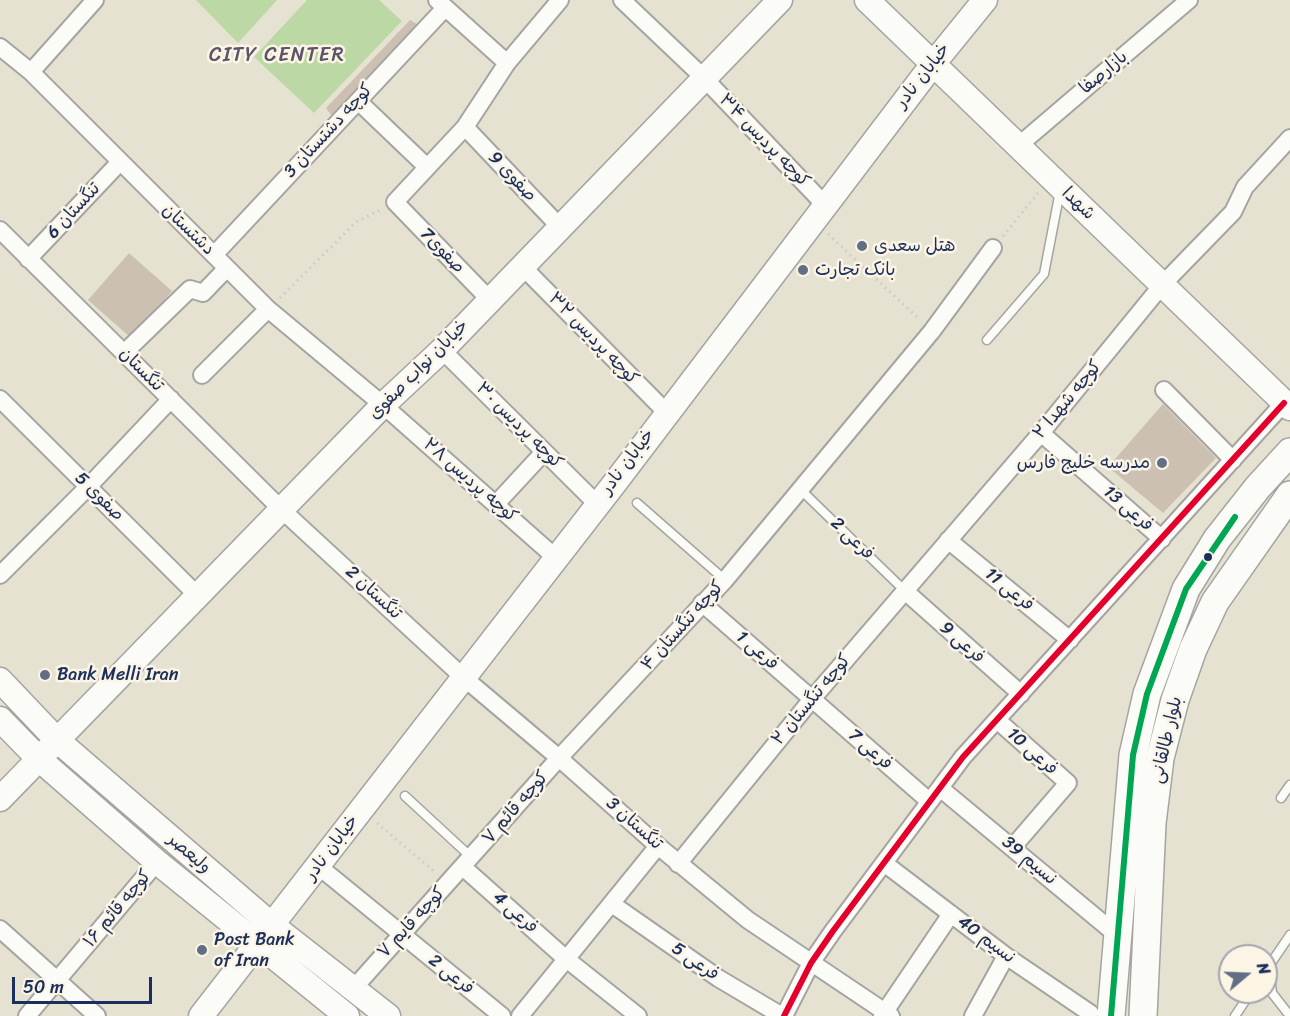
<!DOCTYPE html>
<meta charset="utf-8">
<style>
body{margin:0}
#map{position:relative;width:1290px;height:1016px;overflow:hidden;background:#e6e2d1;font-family:Sriracha,sans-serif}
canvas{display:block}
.north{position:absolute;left:1218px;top:944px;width:60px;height:60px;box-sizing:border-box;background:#fcf5e5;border:2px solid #a2a6af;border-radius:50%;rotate:71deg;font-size:16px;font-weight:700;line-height:24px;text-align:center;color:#1b2f5e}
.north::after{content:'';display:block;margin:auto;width:21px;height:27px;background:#626e86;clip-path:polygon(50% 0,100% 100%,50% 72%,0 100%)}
.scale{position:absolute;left:12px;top:977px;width:140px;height:27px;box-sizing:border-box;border:3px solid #1b2f5e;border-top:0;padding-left:8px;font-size:18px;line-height:21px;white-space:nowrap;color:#1b2f5e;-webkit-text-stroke:4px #fcf5e5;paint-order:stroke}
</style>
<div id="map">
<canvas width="1290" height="1016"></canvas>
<div class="north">N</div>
<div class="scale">50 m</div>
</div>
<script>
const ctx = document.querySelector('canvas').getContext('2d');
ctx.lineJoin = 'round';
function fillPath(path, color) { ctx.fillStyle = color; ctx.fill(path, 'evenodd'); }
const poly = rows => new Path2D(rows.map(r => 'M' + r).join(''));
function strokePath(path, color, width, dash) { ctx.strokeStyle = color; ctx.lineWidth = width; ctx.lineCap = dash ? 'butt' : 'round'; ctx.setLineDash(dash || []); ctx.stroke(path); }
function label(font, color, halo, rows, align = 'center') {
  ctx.font = font + ' Sriracha,"Playpen Sans Arabic",sans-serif'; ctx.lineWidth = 5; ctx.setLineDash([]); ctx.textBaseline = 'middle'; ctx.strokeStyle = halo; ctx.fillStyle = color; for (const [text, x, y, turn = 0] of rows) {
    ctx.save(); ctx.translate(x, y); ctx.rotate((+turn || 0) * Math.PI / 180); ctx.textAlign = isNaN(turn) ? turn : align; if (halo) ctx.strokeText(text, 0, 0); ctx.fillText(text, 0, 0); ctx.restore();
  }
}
const green = poly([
 [196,0,277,0,238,43],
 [307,0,379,0,402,21,314,113,254,57]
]);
const building = poly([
 [410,20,422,27,334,119,326,108],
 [129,253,172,291,131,338,88,300],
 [1163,404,1216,458,1163,513,1108,467]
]);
const path = poly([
 [828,234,920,320],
 [1003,236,1038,193],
 [280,298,356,222,380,210],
 [377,823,436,873]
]);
const lane = poly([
 [987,340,1044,274,1060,191],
 [800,489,905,591],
 [637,503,725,580],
 [405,796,471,857],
 [1281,798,1290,785],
 [1269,966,1272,993,1290,1016],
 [1267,969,1290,935],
 [1235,1016,1251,992]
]);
const street = poly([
 [437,0,507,63],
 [622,0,704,78,825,205],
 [0,47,31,72,268,309,383,405,556,558],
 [31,72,95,0],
 [358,101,427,167],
 [465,127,559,226],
 [1018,146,1189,0],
 [0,230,282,510,463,677,559,758,658,846,748,920,891,1016],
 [214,255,445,8],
 [28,259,119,163],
 [521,265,666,412],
 [488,298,395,202,465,127,507,63,560,0],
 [442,350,596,503],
 [124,353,190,289,203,293,227,268],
 [202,375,268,309],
 [1164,390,1233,460],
 [0,399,198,596],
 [1041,433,1162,539],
 [496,504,544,452],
 [948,540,1070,640],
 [0,575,88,487,171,399],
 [905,591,1021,694],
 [702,603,929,801],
 [997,720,1068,783,1012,848],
 [940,788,1117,935],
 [884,863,1006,956,1090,1013,1089,1016],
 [678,864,812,699,1041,433,1162,285,1233,212,1245,187,1290,138],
 [464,868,565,958,638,1016],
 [328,874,502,1016],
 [612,904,718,978,782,1016],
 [0,929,97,1016],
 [353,989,559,758,725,580,932,331,993,248],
 [27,1016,157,862],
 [520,1016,658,846],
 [784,1016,811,963,833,931,963,757,1284,403],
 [882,1016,951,914],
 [973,1016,1006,956]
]);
const secondary = poly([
 [867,0,1290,408],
 [0,680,57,740,273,926,388,1016],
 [0,719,39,759,157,862,347,1016],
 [0,799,383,405,442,350,780,0],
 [201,1016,614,484,933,64,985,0]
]);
const primary = poly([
 [1111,1016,1133,755,1147,694,1186,589,1217,539,1258,487,1290,452],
 [1143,1016,1152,823,1160,758,1175,700,1193,649,1215,602,1290,495]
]);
const bus1 = poly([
 [784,1016,811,963,833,931,963,757,1284,403]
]);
const bus2 = poly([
 [1111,1016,1133,755,1147,694,1186,589,1235,517]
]);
const markers = [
 [862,246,6,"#626e86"],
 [803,270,6,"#626e86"],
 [1162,463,6,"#626e86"],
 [1208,557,5,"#1b2f5e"],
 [45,675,6,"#626e86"],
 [202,950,6,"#626e86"]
];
const streetNames = [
 ["بازارصفا",1104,73,-40],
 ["خیابان نادر",923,76,-52],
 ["کوچه دشتستان 3",329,131,-47],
 ["کوچه پردیس ۳۴",764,141,46],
 ["صفوی 9",512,177,47],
 ["شهدا",1078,204,44],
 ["تنگستان 6",74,211,-47],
 ["دشتستان",188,230,44],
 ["صفوی7",442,251,46],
 ["کوچه پردیس ۳۲",593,339,46],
 ["تنگستان",141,370,45],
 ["خیابان نواب صفوی",419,370,-45],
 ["کوچه شهدا ۲",1068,400,-50],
 ["کوچه پردیس ۳۰",519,426,45],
 ["خیابان نادر",628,462,-53],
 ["کوچه پردیس ۲۸",470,481,41],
 ["صفوی 5",99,497,45],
 ["فرعی 13",1128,509,41],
 ["فرعی 2",852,539,44],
 ["فرعی 11",1009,590,39],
 ["تنگستان 2",373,593,43],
 ["کوچه تنگستان ۴",683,626,-48],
 ["فرعی 9",962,643,42],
 ["فرعی 1",757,651,41],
 ["کوچه تنگستان ۲",812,700,-50],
 ["بلوار طالقانی",1167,740,-77],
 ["فرعی 7",870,750,41],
 ["فرعی 10",1032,752,42],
 ["کوچه قائم ۷",516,808,-49],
 ["تنگستان 3",634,824,42],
 ["خیابان نادر",332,848,-53],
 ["ولیعصر",189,854,41],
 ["نسیم 39",1029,861,40],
 ["کوچه قائم ۱۶",118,909,-50],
 ["فرعی 4",515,913,42],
 ["کوچه قایم ۷",412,923,-47],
 ["نسیم 40",986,940,37],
 ["فرعی 5",695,962,35],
 ["فرعی 2",451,975,39]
];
const poiNames = [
 ["هتل سعدی",874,246],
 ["بانک تجارت",815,270],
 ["مدرسه خلیج فارس",1150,463,"right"],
 ["Bank Melli Iran",57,675],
 ["Post Bank",214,940],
 ["of Iran",214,961]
];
const neighbourhoodNames = [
 ["CITY CENTER",277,56]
];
fillPath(green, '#bcd8a4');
fillPath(building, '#ccc0b3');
strokePath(lane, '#a5a4a1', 11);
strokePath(street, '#a5a4a1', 20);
strokePath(secondary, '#a5a4a1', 27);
strokePath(primary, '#a5a4a1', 30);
strokePath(path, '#cacaca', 3, [1.5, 4.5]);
strokePath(lane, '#fbfbf8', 8);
strokePath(street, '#fbfbf8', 16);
strokePath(secondary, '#fbfbf8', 24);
strokePath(primary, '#fbfbf8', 27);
strokePath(bus1, '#e4002b', 6);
strokePath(bus2, '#00a651', 6);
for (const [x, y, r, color] of markers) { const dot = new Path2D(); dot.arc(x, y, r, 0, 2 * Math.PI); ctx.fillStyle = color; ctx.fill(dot); strokePath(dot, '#fcf5e5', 2); }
label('18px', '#1b2f5e', '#fcf5e5', streetNames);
label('18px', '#1b2f5e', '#fcf5e5', poiNames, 'left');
ctx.letterSpacing = '1.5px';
label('20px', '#5b556a', '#fcf5e5', neighbourhoodNames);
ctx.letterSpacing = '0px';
</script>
